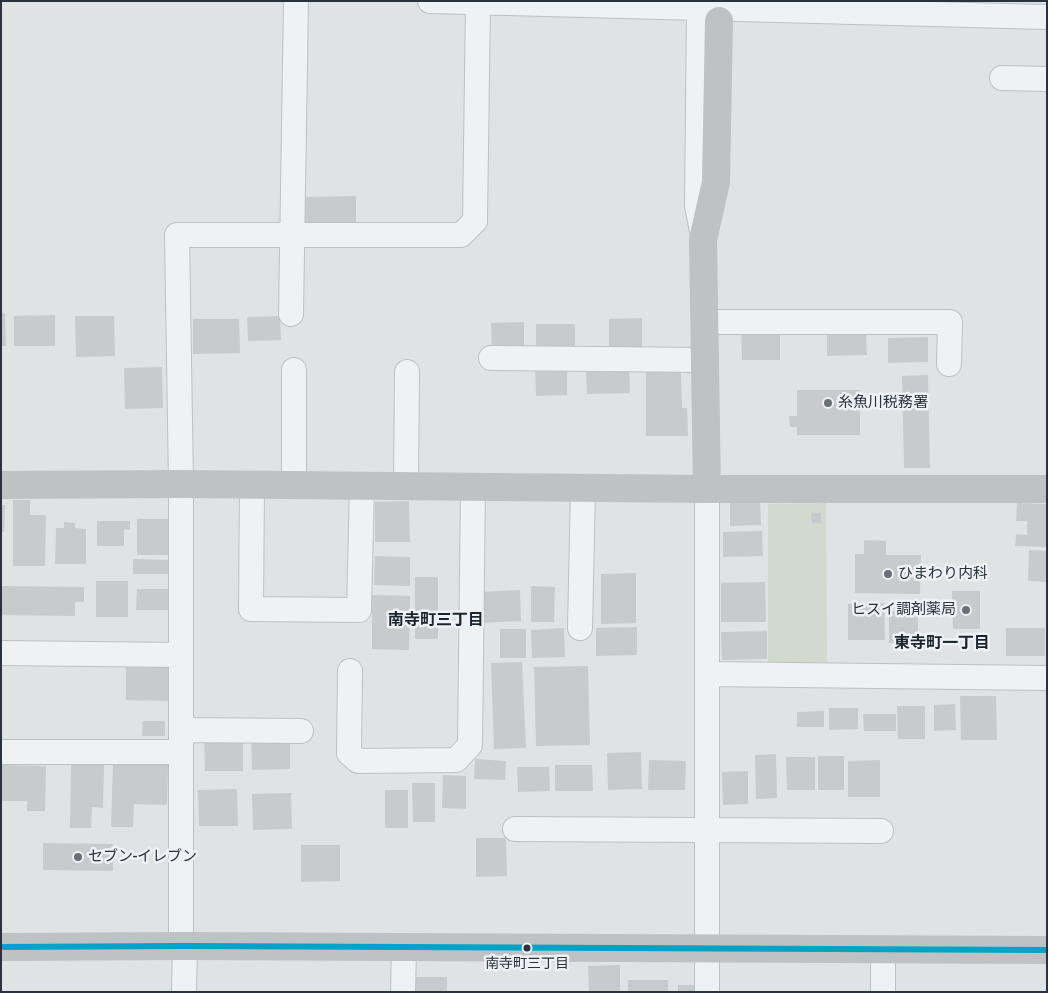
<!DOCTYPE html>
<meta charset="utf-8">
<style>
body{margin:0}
#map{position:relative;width:1048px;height:993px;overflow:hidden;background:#e0e3e5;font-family:"Archivo Narrow",sans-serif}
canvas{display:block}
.frame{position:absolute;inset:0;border:2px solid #29323d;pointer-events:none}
</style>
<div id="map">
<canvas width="1048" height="993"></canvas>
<div class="frame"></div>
</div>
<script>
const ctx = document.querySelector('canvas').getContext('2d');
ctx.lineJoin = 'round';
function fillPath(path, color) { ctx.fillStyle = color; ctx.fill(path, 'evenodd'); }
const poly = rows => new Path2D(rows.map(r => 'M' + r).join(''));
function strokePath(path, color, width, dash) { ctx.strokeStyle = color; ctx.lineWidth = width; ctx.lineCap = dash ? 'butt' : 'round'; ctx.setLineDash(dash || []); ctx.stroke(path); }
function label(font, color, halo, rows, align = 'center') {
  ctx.font = font + ' "Archivo Narrow","Noto Sans JP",sans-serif'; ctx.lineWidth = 5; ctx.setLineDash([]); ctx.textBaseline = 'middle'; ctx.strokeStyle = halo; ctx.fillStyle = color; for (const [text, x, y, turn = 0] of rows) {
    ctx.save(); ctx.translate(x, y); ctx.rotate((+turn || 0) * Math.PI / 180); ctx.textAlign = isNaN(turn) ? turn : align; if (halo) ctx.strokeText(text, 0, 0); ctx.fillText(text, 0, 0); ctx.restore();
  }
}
const green = poly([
 [826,503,827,665,768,665,768,504]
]);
const building = poly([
 [356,196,356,227,303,228,303,197],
 [1,313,5,313,6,346,1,346],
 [55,315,55,346,14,346,14,316],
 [75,316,114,316,115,356,76,357],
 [280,316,281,340,248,341,247,317],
 [642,318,642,348,609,348,609,319],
 [193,319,239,319,240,353,193,354],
 [524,322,524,350,492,351,491,323],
 [536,324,575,324,575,346,536,346],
 [780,330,780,360,742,360,741,331],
 [827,331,866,331,867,355,827,356],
 [928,337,928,362,888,363,888,338],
 [567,366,567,395,536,396,535,367],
 [586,366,629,366,630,393,587,394],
 [162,367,163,408,125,409,124,368],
 [646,372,681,372,682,408,687,408,688,436,646,436],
 [928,375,930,468,904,468,902,376],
 [797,390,860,390,860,435,797,435,797,427,790,427,789,416,797,416],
 [730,499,760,499,761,525,730,526],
 [13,500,30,500,30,515,46,515,45,566,13,566],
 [409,501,410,542,375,542,375,502],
 [1017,503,1047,504,1047,547,1015,546,1016,534,1027,535,1027,521,1016,521],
 [1,505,5,505,4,532,1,532],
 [811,513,821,513,821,523,812,523],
 [137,519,173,519,173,555,137,555],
 [97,521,130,521,130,530,124,529,124,546,97,546],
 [64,522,75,523,75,528,86,529,86,564,55,564,56,528,64,528],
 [762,531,763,556,723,557,723,532],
 [864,540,886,541,886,555,921,555,920,594,855,593,855,554,864,554],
 [1029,550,1047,551,1047,582,1028,581],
 [375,556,410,557,410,586,374,585],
 [133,559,170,560,170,574,133,574],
 [636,573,636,623,601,624,601,574],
 [415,577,438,577,438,639,415,639],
 [96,581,128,581,128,617,96,617],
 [765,582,766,622,721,622,721,583],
 [1,586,84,587,84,602,75,602,75,616,1,615],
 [531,586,555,587,554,622,531,622],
 [137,589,170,589,170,610,136,610],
 [520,590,521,621,481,623,480,592],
 [952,591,980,591,980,629,953,629],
 [372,595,410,596,409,650,372,649],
 [884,603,885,640,848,640,848,604],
 [889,611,918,611,918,642,889,643],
 [637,627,637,655,596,656,596,628],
 [564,628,565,657,532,658,531,630],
 [1006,628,1045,628,1045,656,1006,656],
 [500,629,526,629,526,658,500,658],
 [767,631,767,659,722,660,721,632],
 [522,662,526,748,494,749,491,663],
 [126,665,169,666,168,701,126,700],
 [588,666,590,745,536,746,534,667],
 [960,696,996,696,997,740,961,740],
 [955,704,956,730,934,731,934,705],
 [897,706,925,706,925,739,898,739],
 [829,708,858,708,858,729,829,730],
 [824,711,824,727,797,727,797,712],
 [863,714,896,714,896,731,864,731],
 [143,721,165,721,165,736,142,736],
 [251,733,290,733,290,769,252,770],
 [243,734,243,771,205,771,204,735],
 [641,752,642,789,608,790,607,753],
 [776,754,777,798,756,799,755,755],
 [818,756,844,756,844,790,818,790],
 [786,757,815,757,815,790,787,790],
 [475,759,506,761,505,780,474,779],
 [649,760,686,761,685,790,648,790],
 [880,760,880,797,848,797,848,761],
 [71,762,104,763,103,808,92,807,91,828,70,828],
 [113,764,168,765,167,805,134,804,133,827,111,827],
 [1,765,46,766,45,811,27,811,27,801,1,801],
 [555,765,592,765,593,791,555,791],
 [517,767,549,767,550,791,518,792],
 [748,771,748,804,723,805,722,772],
 [443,775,466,776,466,809,442,808],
 [412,783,435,783,435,822,413,822],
 [237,789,238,826,199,826,198,790],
 [385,790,408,790,408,828,385,828],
 [291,793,292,829,253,830,252,794],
 [476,838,506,838,507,876,476,877],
 [43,843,113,844,113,871,43,870],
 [301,845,340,845,340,881,301,882],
 [620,965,620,992,589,992,588,966],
 [414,977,447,977,447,992,414,992],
 [628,980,668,980,668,992,628,992],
 [678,985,694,985,694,992,678,992]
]);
const street = poly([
 [430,1,1047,17],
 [699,8,697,206,703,236],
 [1002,78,1047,79],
 [291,314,296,1],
 [705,322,950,322,949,364],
 [491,358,706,360],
 [294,370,294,485],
 [252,485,251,609,359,610,362,486],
 [406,486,407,372],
 [580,628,583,488],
 [1,653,181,655],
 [350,671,349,753,358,761,456,760,470,745,473,487],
 [707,674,1047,678],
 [181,730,301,731],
 [1,752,181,752],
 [515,829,881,831],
 [181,946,181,484,177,235,461,235,475,221,478,2],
 [184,992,185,946],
 [403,992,404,947],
 [707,992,707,489],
 [883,992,883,949]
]);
const secondary = poly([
 [1,485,181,484,707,489,1047,489],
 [707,489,703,240,716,182,719,21],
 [1,947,185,946,1047,950]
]);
const bus1 = poly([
 [1,947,185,946,1047,950]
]);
const markers = [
 [828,403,5,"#697078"],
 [888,574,5,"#697078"],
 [966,610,5,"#697078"],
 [78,857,5,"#697078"],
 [527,948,4.5,"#29323d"]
];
const busNames = [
 ["南寺町三丁目",527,964]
];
const poiNames = [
 ["糸魚川税務署",838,403],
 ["ひまわり内科",898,574],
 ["ヒスイ調剤薬局",956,610,"right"],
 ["セブン-イレブン",88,857]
];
const neighbourhoodNames = [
 ["南寺町三丁目",436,621],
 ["東寺町一丁目",942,644]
];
fillPath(green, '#d2d9d1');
fillPath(building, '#c8cbcd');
strokePath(street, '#bec1c3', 26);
strokePath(street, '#eff1f2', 24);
strokePath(secondary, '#bec2c4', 28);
strokePath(bus1, '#02a3c7', 6);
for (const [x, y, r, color] of markers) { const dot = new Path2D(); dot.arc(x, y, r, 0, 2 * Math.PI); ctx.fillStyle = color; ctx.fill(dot); strokePath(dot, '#eef1f5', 2); }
label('14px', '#29323d', '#eef1f5', busNames);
label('15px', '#29323d', '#eef1f5', poiNames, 'left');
label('bold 16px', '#1b232d', '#eef1f5', neighbourhoodNames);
</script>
